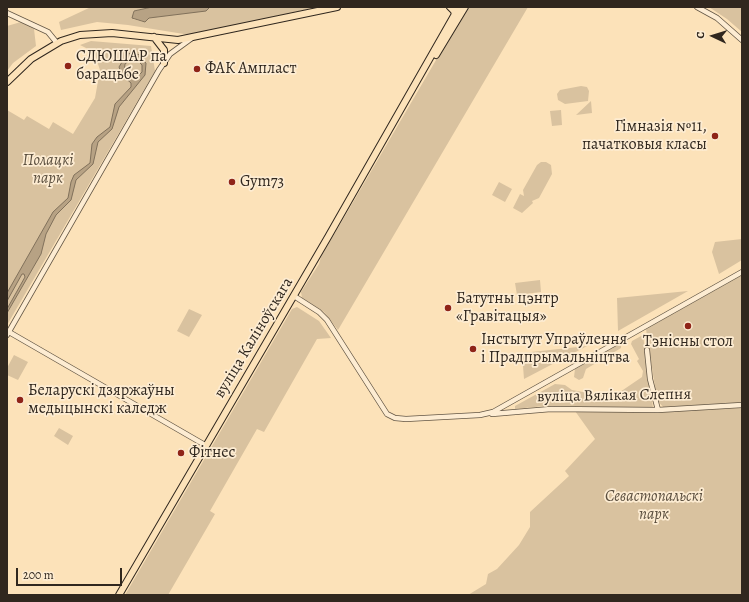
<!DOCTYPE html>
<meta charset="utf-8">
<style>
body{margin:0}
#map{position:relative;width:749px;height:602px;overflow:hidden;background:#fce2b9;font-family:Alegreya,serif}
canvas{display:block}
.frame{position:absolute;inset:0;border:8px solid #30271e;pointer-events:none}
.north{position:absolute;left:693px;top:16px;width:40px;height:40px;-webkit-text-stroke:3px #fdecd2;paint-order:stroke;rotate:274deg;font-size:11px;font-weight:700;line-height:16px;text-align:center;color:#30271e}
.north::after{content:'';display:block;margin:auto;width:14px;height:18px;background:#30271e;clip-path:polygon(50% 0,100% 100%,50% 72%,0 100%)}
.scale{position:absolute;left:16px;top:568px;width:106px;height:18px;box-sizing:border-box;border:2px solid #30271e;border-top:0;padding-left:5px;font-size:12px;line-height:14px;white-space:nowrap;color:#30271e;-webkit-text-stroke:3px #fdecd2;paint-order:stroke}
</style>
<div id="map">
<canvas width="749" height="602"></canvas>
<div class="frame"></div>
<div class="north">С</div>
<div class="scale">200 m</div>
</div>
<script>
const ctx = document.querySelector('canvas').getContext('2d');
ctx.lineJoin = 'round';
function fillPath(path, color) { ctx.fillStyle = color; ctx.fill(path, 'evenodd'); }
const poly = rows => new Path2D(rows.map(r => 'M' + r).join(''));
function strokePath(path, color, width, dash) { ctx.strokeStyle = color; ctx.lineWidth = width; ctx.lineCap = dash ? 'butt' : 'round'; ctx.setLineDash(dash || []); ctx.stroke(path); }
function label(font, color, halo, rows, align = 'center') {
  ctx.font = font + ' Alegreya,serif'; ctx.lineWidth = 3.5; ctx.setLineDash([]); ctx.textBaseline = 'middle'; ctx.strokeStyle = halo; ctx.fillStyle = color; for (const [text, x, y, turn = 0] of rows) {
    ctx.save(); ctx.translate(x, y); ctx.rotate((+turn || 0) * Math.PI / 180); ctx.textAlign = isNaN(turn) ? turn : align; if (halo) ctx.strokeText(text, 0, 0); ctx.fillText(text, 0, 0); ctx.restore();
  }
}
const green = poly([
 [91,7,152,7,133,11,133,19,144,22,149,18,210,7,317,7,190,35,128,25,97,22,61,30,59,22],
 [467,7,528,7,338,330,324,312,302,298,301,292,319,264,321,257],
 [709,7,742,7,742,32,727,19],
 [21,22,28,24,34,29,36,46,13,63,7,71,7,26],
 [91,41,151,46,155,71,7,325,7,110,24,120,27,116,49,129,53,122,73,134,95,98,100,70,94,52,80,45],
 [581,86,587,87,589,91,588,101,565,104,558,100,557,94,560,90],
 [591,101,592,113,576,115],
 [561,110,562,125,552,126,550,111],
 [541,162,546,162,551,165,552,174,539,198,532,201,533,203,522,213,513,208,520,194,524,196,523,190,537,165],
 [499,182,512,189,505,202,492,195],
 [742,239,742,260,719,274,712,252,715,242],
 [742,275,742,403,663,407,657,400,646,329],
 [540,280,541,292,517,295,515,283],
 [688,291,618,331,617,298],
 [297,307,319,321,331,338,317,339,264,432,257,429,210,511,215,514,168,595,125,595,292,309],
 [189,309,202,315,189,337,177,331],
 [643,335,653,408,544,406,515,409,515,406,555,384,565,385,572,390,583,392,605,394,620,392,642,377,643,371,637,361,639,359,631,344,632,341],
 [619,344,621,345,621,348,586,369,583,378,579,380,574,377,575,369],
 [587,346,524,379,522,353],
 [14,355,28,362,18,380,7,375,7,368],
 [742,408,742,595,468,595,486,584,488,574,497,569,519,545,530,527,530,512,569,476,565,471,595,439,575,411,645,412],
 [59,428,73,436,68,445,54,436]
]);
const water = poly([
 [152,7,210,7,206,11,149,18,145,22,132,18,134,11,152,7],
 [133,53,140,55,139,57,146,63,145,75,119,107,112,129,98,142,93,164,76,180,71,200,56,215,46,234,41,254,7,313,7,309,25,277,24,274,22,274,7,301,7,293,53,212,68,198,71,182,74,175,90,163,92,144,97,137,110,127,115,104,131,87,131,83,122,75,119,67,127,54,133,53],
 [130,60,134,62,137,60,142,65,142,72,137,77,130,77,124,72,125,64,130,60]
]);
const minor = poly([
 [697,7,717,18,742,40],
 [7,13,48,32,57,43],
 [294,296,319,312,327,320,387,414,395,418,406,419,480,415,493,412,742,272],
 [9,332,205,445],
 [7,335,159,70,170,54,192,38],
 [647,350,650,379,658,410],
 [492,414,551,409,658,410,742,405]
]);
const major = poly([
 [450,7,454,11,455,15],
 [154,37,164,50,164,63],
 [436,55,465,7],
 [7,82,31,59,61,41,80,35,112,33,178,40,337,7],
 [119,595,328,237,459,7]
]);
const markers = [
 [68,66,4,"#8f2418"],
 [197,69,4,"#8f2418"],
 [715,136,4,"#8f2418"],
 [232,182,4,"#8f2418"],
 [448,308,4,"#8f2418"],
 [688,326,4,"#8f2418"],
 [473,349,4,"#8f2418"],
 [20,400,4,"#8f2418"],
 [181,453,4,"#8f2418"]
];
const poiNames = [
 ["СДЮШАР па",76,57],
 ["барацьбе",76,75],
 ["ФАК Ампласт",205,69],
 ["Гімназія №11,",707,127,"right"],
 ["пачатковыя класы",707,145,"right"],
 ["Gym73",240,182],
 ["Батутны цэнтр",456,299],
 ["«Гравітацыя»",456,317],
 ["Інстытут Упраўлення",481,340],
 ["і Прадпрымальніцтва",481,358],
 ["Тэнісны стол",688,342,"center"],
 ["Беларускі дзяржаўны",28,391],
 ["медыцынскі каледж",28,409],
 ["Фітнес",189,453]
];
const parkNames = [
 ["Полацкі",48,161],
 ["парк",48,179],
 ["Севастопальскі",654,497],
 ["парк",654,515]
];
const streetNames = [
 ["вуліца Каліноўскага",254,338,-59],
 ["вуліца Вялікая Слепня",614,396,-1]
];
fillPath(green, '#d9c29f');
fillPath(water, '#b7a284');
strokePath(water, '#81715b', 1);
strokePath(minor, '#635645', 6);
strokePath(major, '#30271e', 8);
strokePath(minor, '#fdecd2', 4.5);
strokePath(major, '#fce2b9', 6);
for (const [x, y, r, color] of markers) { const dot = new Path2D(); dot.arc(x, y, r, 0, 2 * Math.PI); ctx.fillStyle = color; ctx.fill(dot); strokePath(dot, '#fdecd2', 1.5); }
label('16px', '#30271e', '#fdecd2', poiNames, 'left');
label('italic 16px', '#5a4e3e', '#fdecd2', parkNames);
label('16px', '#30271e', '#fdecd2', streetNames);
</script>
